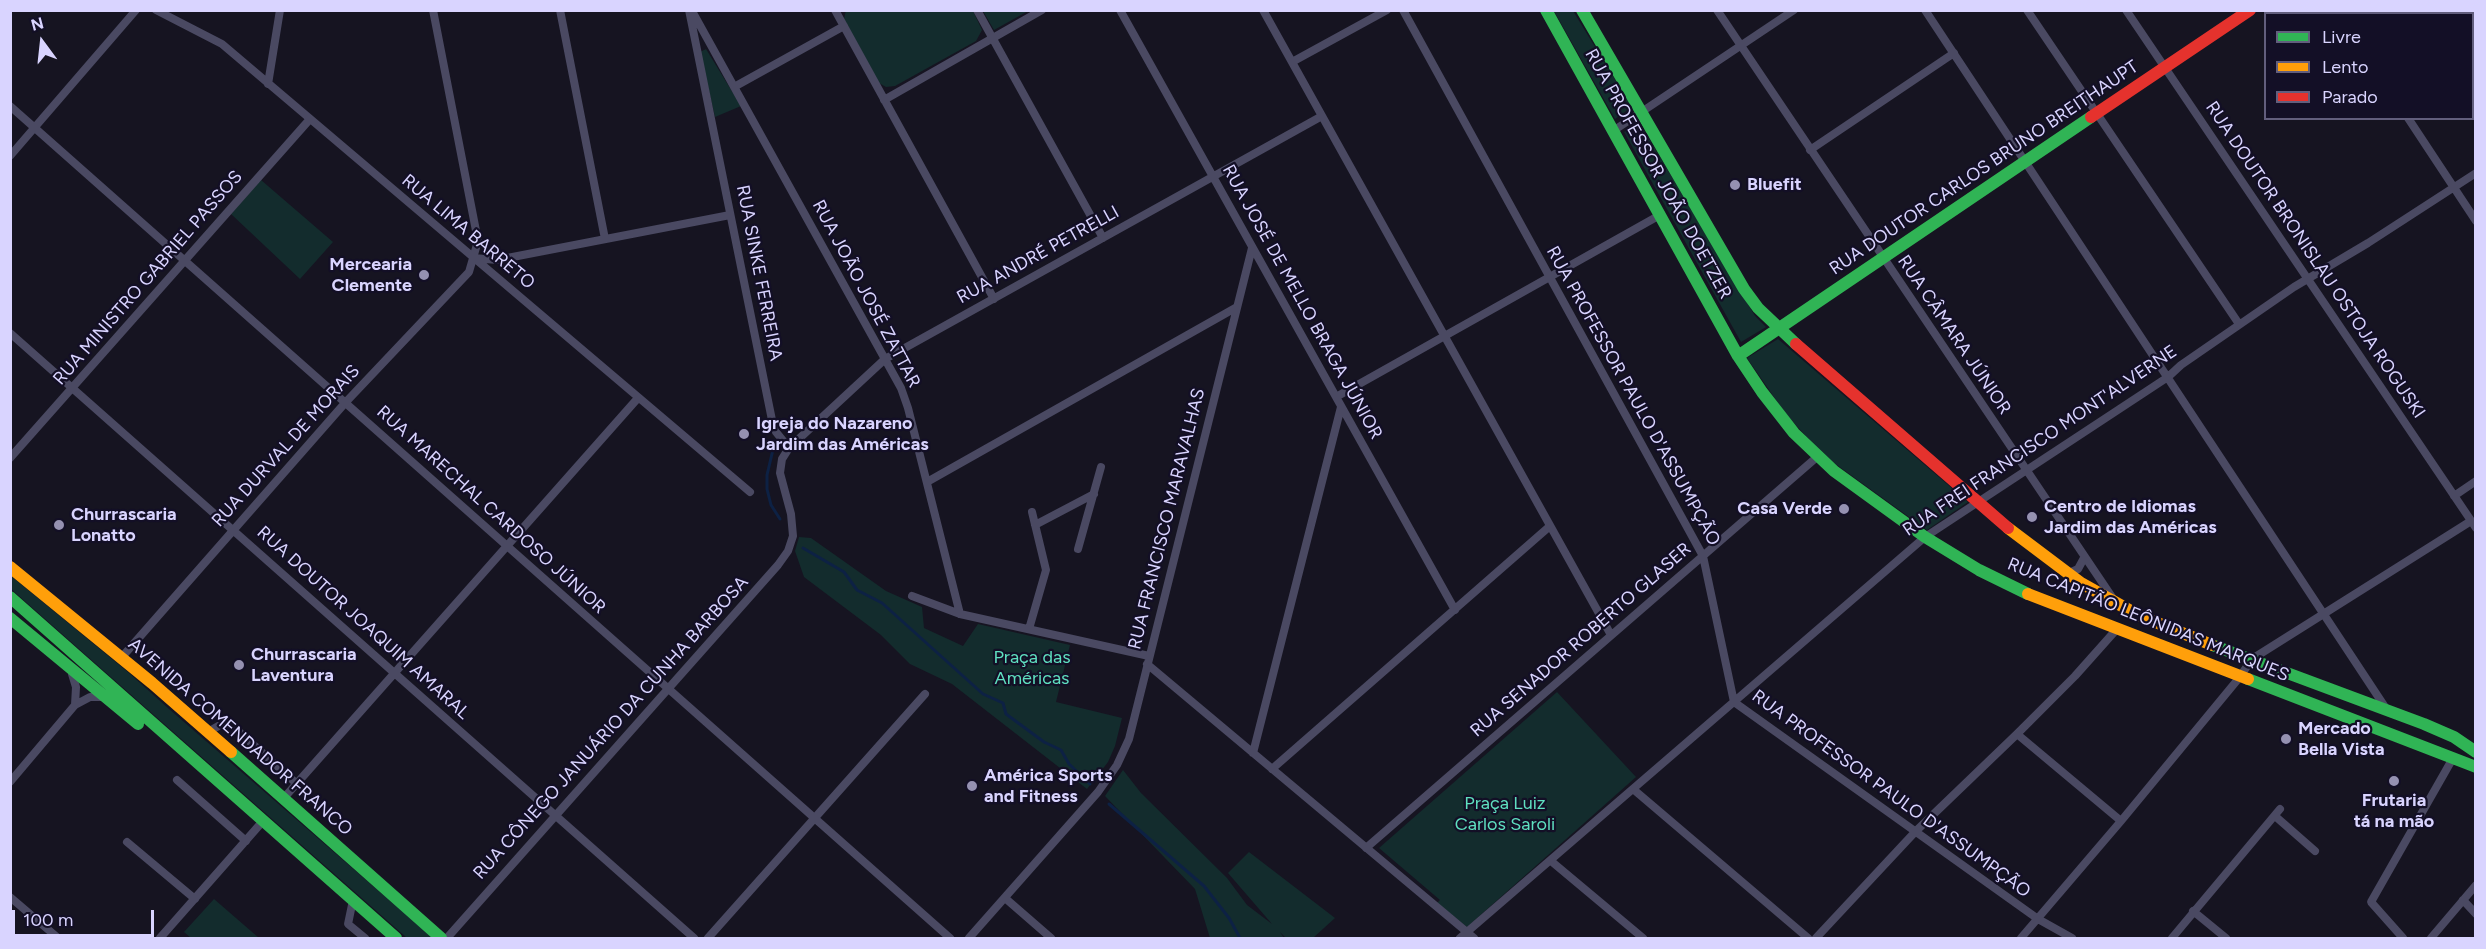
<!DOCTYPE html>
<meta charset="utf-8">
<style>
body{margin:0}
#map{position:relative;width:2486px;height:949px;overflow:hidden;background:#161421;font-family:Figtree,sans-serif}
canvas{display:block}
.frame{position:absolute;inset:0;border:12px solid #d9d4ff;pointer-events:none}
.legend{position:absolute;left:2264px;top:12px;width:210px;height:108px;box-sizing:border-box;background:#130f26;border:2px solid #625e7d;margin:0;padding:8px 10px;list-style:none;font-size:18px;color:#d9d4ff}
.legend li{display:flex;align-items:center;gap:12px;height:30px}
.legend b{width:30px;border:2px solid #625e7d}
.north{position:absolute;left:12px;top:12px;width:60px;height:60px;-webkit-text-stroke:4px #130f26;paint-order:stroke;rotate:345deg;font-size:16px;font-weight:700;line-height:24px;text-align:center;color:#d9d4ff}
.north::after{content:'';display:block;margin:auto;width:21px;height:27px;background:#d9d4ff;clip-path:polygon(50% 0,100% 100%,50% 72%,0 100%)}
.scale{position:absolute;left:12px;top:910px;width:142px;height:27px;box-sizing:border-box;border:3px solid #d9d4ff;border-top:0;padding-left:8px;font-size:18px;line-height:21px;white-space:nowrap;color:#d9d4ff;-webkit-text-stroke:4px #130f26;paint-order:stroke}
</style>
<div id="map">
<canvas width="2486" height="949"></canvas>
<div class="frame"></div>
<ul class="legend">
<li><b style="height:8px;background:#30b455"></b>Livre</li>
<li><b style="height:8px;background:#ff9f0a"></b>Lento</li>
<li><b style="height:8px;background:#e5322d"></b>Parado</li>
</ul>
<div class="north">N</div>
<div class="scale">100 m</div>
</div>
<script>
const ctx = document.querySelector('canvas').getContext('2d');
ctx.lineJoin = 'round';
function fillPath(path, color) { ctx.fillStyle = color; ctx.fill(path, 'evenodd'); }
const poly = rows => new Path2D(rows.map(r => 'M' + r).join(''));
function strokePath(path, color, width, dash) { ctx.strokeStyle = color; ctx.lineWidth = width; ctx.lineCap = dash ? 'butt' : 'round'; ctx.setLineDash(dash || []); ctx.stroke(path); }
function label(font, color, halo, rows, align = 'center') {
  ctx.font = font + ' Figtree,sans-serif'; ctx.lineWidth = 4.5; ctx.setLineDash([]); ctx.textBaseline = 'middle'; ctx.strokeStyle = halo; ctx.fillStyle = color; for (const [text, x, y, turn = 0] of rows) {
    ctx.save(); ctx.translate(x, y); ctx.rotate((+turn || 0) * Math.PI / 180); ctx.textAlign = isNaN(turn) ? turn : align; if (halo) ctx.strokeText(text, 0, 0); ctx.fillText(text, 0, 0); ctx.restore();
  }
}
const green = poly([
 [846,10,973,11,982,30,976,41,895,86,886,87,879,83,844,19],
 [983,11,1028,11,994,30],
 [1554,11,1573,11,1632,107,1615,119],
 [706,49,741,106,715,117,700,52],
 [1639,122,1755,316,1766,327,1741,342,1624,132],
 [261,180,333,242,300,279,231,214],
 [1778,339,1968,502,1927,530,1823,455,1785,413,1747,358],
 [799,537,811,538,886,591,922,607,924,628,963,646,978,624,1070,645,1056,702,1122,718,1115,746,1108,762,1087,789,952,684,910,664,881,635,804,577,795,551],
 [11,576,129,673,169,709,433,938,407,938,11,589],
 [1557,692,1636,777,1467,927,1437,903,1440,900,1379,848],
 [1123,770,1141,793,1227,878,1247,905,1272,924,1228,873,1249,852,1335,918,1313,938,1286,938,1280,932,1284,938,1210,938,1195,889,1105,796],
 [214,899,259,938,191,938,184,932]
]);
const stream = poly([
 [775,441,767,475,767,489,771,505,780,519],
 [803,548,844,572,857,590,882,603,983,694,1003,703,1006,714,1044,742,1061,750,1069,764,1090,784],
 [1109,804,1204,886,1229,918,1240,938]
]);
const street = poly([
 [156,10,222,44,750,492],
 [560,10,605,239],
 [835,10,994,299],
 [977,10,1103,238],
 [1120,10,1455,610],
 [1263,10,1611,635],
 [1403,10,1703,556,1734,702,2038,919,2072,938],
 [1717,10,2114,600],
 [1925,10,2387,710],
 [2027,10,2239,324],
 [2126,10,2476,528],
 [2337,10,2339,14],
 [692,11,901,388,908,408,960,614],
 [2472,23,2476,21],
 [1292,62,1387,10],
 [268,84,280,10],
 [734,87,844,26],
 [884,100,1042,10],
 [10,106,950,938],
 [2408,118,2476,221],
 [1613,131,1794,10],
 [1810,150,1954,53],
 [10,156,136,10],
 [474,258,497,260,730,215],
 [10,333,694,938],
 [1336,397,1660,215],
 [789,448,885,359,1322,116],
 [10,458,310,119],
 [927,482,1237,307],
 [2454,496,2476,481],
 [1035,525,1094,494],
 [1078,549,1101,467],
 [2067,574,2078,569,2084,558],
 [912,596,960,614,1149,656],
 [1029,629,1046,570,1032,512],
 [122,657,345,403,469,272,478,241,433,10],
 [1147,664,1474,938],
 [72,674,76,687,75,705],
 [208,732,227,721,297,784],
 [2017,734,2121,821],
 [1253,753,1341,407],
 [1272,769,1550,526],
 [177,780,246,841],
 [10,782,75,705,90,697,101,697],
 [1633,789,1808,938],
 [283,799,638,398],
 [2275,816,2315,851],
 [127,842,195,899],
 [1366,848,1817,457],
 [1551,861,1643,938],
 [10,897,58,938],
 [1005,898,1051,938],
 [353,900,348,924,365,938],
 [2463,900,2476,914],
 [2193,911,2226,938],
 [160,938,263,821],
 [447,938,778,565,788,551,793,536,791,514,780,473,782,459,789,448,776,432,772,420,689,10],
 [708,938,925,694],
 [969,938,1098,792,1117,765,1129,739,1252,248],
 [1460,938,1925,537,2168,377,2181,365,2294,287,2368,243,2476,173],
 [1816,938,1915,832,2017,734,2075,676,2116,630],
 [2021,938,2121,821,2239,678,2252,659,2471,521],
 [2172,938,2280,809],
 [2403,938,2371,902,2453,758],
 [2431,938,2476,885]
]);
const fast = poly([
 [1546,10,1738,356,1762,392,1794,433,1834,471,1925,537,1979,570,2028,594],
 [1582,10,1744,289,1758,308,1796,344],
 [1738,356,2091,117],
 [10,597,396,938],
 [10,618,138,724],
 [2212,645,2424,724,2454,737,2476,752],
 [2248,679,2476,767],
 [231,752,441,938]
]);
const slow = poly([
 [2008,528,2081,583,2138,615,2212,645],
 [10,567,152,683,231,752],
 [2028,594,2248,679]
]);
const jam = poly([
 [2091,117,2250,10],
 [1796,344,2008,528]
]);
const markers = [
 [1735,185,6,"#9591b1"],
 [424,275,6,"#9591b1"],
 [744,434,6,"#9591b1"],
 [1844,509,6,"#9591b1"],
 [2032,517,6,"#9591b1"],
 [59,525,6,"#9591b1"],
 [239,665,6,"#9591b1"],
 [2286,739,6,"#9591b1"],
 [2394,781,6,"#9591b1"],
 [972,786,6,"#9591b1"]
];
const streetNames = [
 ["RUA DOUTOR CARLOS BRUNO BREITHAUPT",1984,168,-34],
 ["RUA PROFESSOR JOÃO DOETZER",1658,174,61],
 ["RUA LIMA BARRETO",468,232,40],
 ["RUA ANDRÉ PETRELLI",1038,255,-29],
 ["RUA DOUTOR BRONISLAU OSTOJA ROGUSKI",2315,260,56],
 ["RUA SINKE FERREIRA",759,273,79],
 ["RUA MINISTRO GABRIEL PASSOS",148,278,-49],
 ["RUA JOÃO JOSÉ ZATTAR",866,294,62],
 ["RUA JOSÉ DE MELLO BRAGA JÚNIOR",1302,302,61],
 ["RUA CÂMARA JÚNIOR",1954,335,56],
 ["RUA PROFESSOR PAULO D'ASSUMPÇÃO",1633,396,61],
 ["RUA FREI FRANCISCO MONT'ALVERNE",2040,441,-34],
 ["RUA DURVAL DE MORAIS",286,446,-48],
 ["RUA MARECHAL CARDOSO JÚNIOR",491,510,42],
 ["RUA FRANCISCO MARAVALHAS",1167,519,-76],
 ["RUA CAPITÃO LEÔNIDAS MARQUES",2148,620,22],
 ["RUA DOUTOR JOAQUIM AMARAL",363,623,42],
 ["RUA SENADOR ROBERTO GLASER",1581,640,-41],
 ["RUA CÔNEGO JANUÁRIO DA CUNHA BARBOSA",611,728,-48],
 ["AVENIDA COMENDADOR FRANCO",240,737,41],
 ["RUA PROFESSOR PAULO D'ASSUMPÇÃO",1891,794,36]
];
const poiNames = [
 ["Bluefit",1747,185],
 ["Mercearia",412,265,"right"],
 ["Clemente",412,286,"right"],
 ["Igreja do Nazareno",756,424],
 ["Jardim das Américas",756,445],
 ["Centro de Idiomas",2044,507],
 ["Jardim das Américas",2044,528],
 ["Casa Verde",1832,509,"right"],
 ["Churrascaria",71,515],
 ["Lonatto",71,536],
 ["Churrascaria",251,655],
 ["Laventura",251,676],
 ["Mercado",2298,729],
 ["Bella Vista",2298,750],
 ["América Sports",984,776],
 ["and Fitness",984,797],
 ["Frutaria",2394,801,"center"],
 ["tá na mão",2394,822,"center"]
];
const parkNames = [
 ["Praça das",1032,658],
 ["Américas",1032,679],
 ["Praça Luiz",1505,804],
 ["Carlos Saroli",1505,825]
];
fillPath(green, '#132c2d');
strokePath(stream, '#0d2144', 3);
strokePath(street, '#4a4962', 8);
strokePath(fast, '#30b455', 12);
strokePath(slow, '#ff9f0a', 12);
strokePath(jam, '#e5322d', 12);
for (const [x, y, r, color] of markers) { const dot = new Path2D(); dot.arc(x, y, r, 0, 2 * Math.PI); ctx.fillStyle = color; ctx.fill(dot); strokePath(dot, '#130f26', 2); }
label('18px', '#d9d4ff', '#130f26', streetNames);
label('bold 18px', '#d9d4ff', '#130f26', poiNames, 'left');
label('18px', '#5fe0c0', '#130f26', parkNames);
</script>
